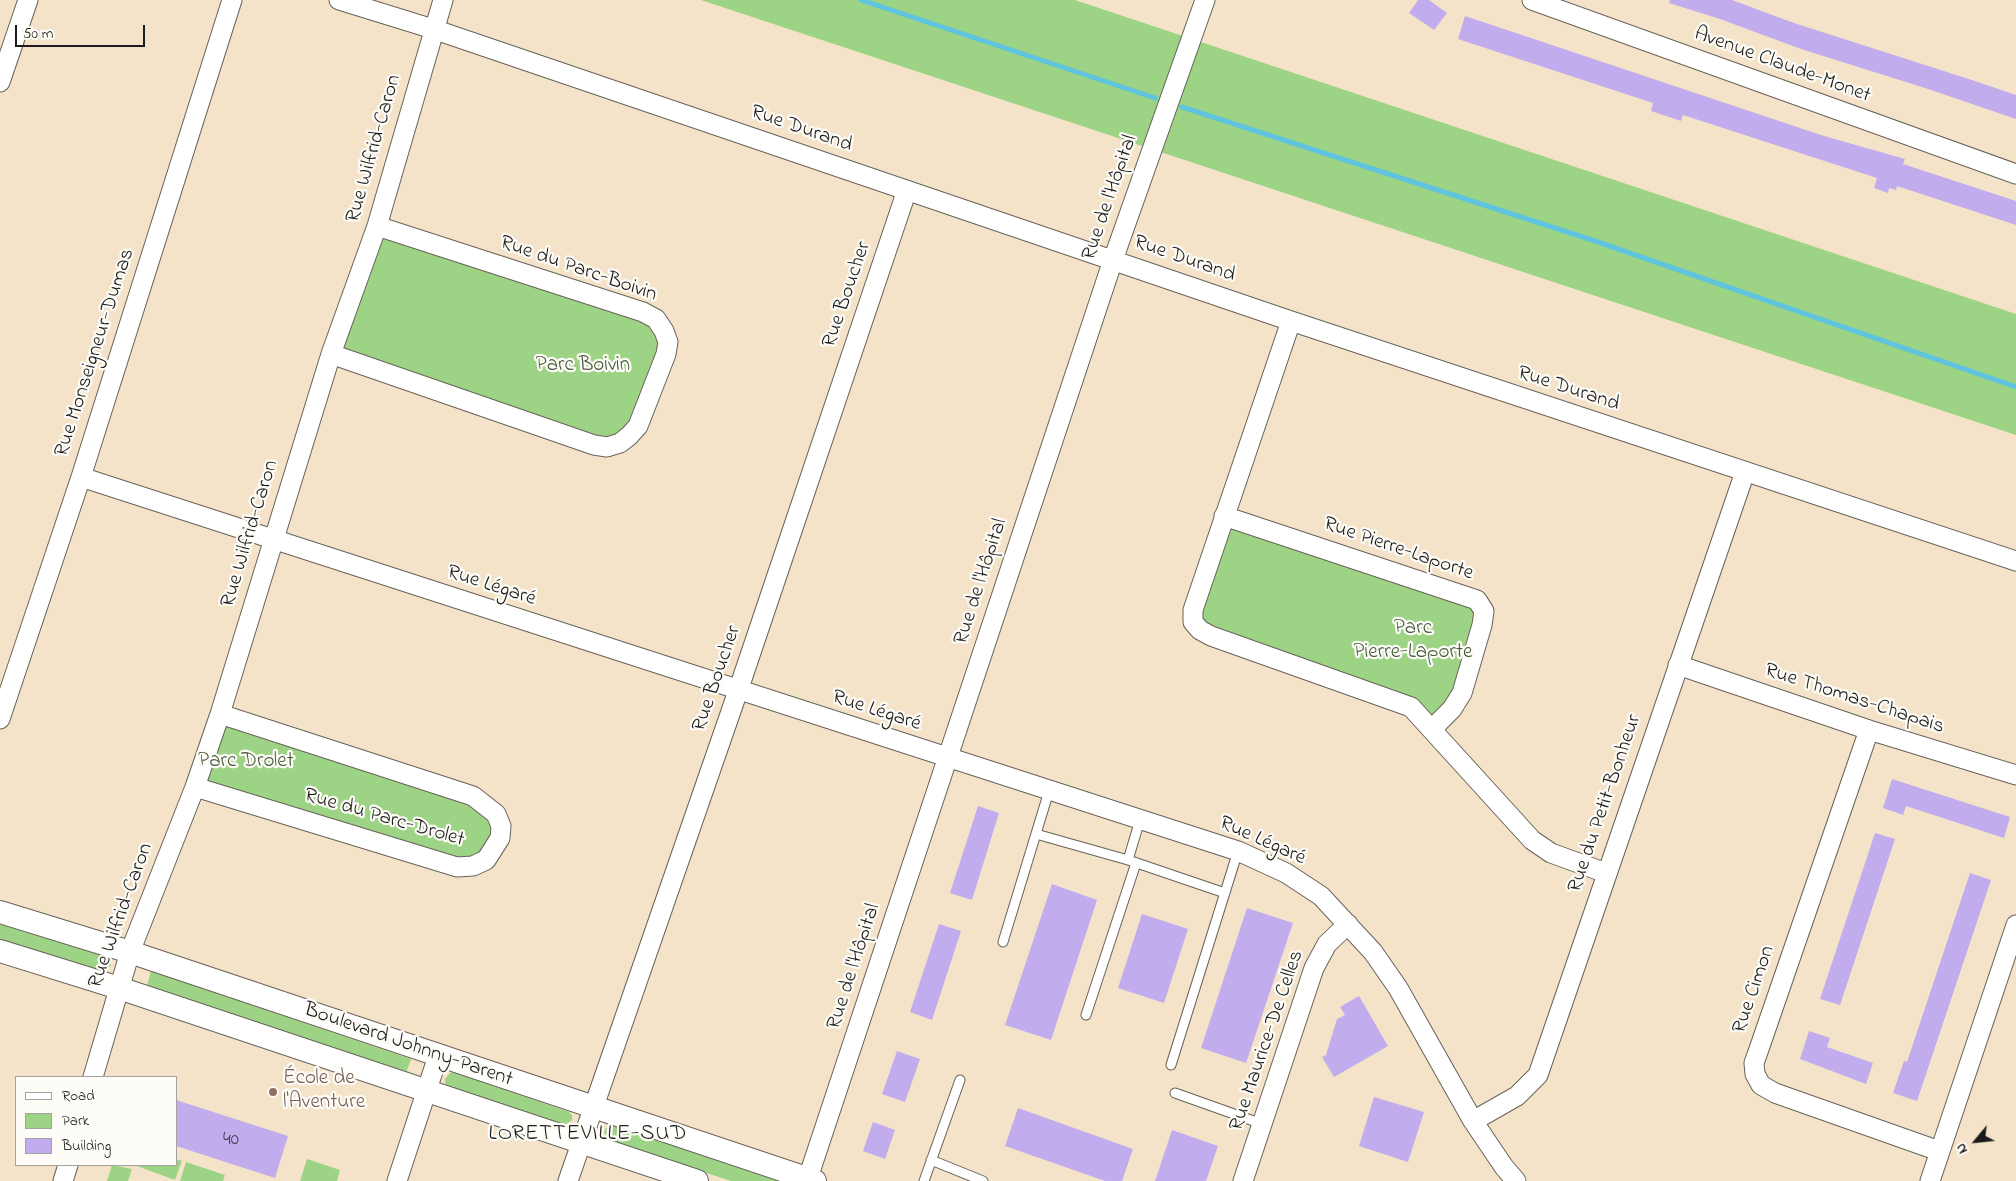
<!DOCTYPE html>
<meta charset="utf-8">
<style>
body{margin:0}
#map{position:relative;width:2016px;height:1181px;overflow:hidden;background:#f4e3c9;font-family:"Indie Flower",sans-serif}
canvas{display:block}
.legend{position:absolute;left:15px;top:1076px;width:162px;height:90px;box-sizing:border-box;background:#fdfcf7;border:1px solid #a3a29f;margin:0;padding:6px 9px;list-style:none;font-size:15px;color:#1c1c1c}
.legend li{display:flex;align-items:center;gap:10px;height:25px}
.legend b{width:25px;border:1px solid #a3a29f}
.north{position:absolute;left:1951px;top:1116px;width:50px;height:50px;-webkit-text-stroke:4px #fdfcf7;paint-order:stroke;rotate:242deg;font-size:14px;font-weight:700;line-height:20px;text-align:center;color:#1c1c1c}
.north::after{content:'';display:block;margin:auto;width:18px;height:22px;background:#1c1c1c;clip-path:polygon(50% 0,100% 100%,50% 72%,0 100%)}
.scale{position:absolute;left:15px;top:25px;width:130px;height:22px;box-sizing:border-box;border:2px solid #1c1c1c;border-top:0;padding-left:6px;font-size:15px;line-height:18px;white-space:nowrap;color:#1c1c1c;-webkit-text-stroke:4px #fdfcf7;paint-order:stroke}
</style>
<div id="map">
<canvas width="2016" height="1181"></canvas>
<ul class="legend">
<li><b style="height:6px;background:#fff"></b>Road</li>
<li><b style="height:14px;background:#9dd384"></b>Park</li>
<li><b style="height:14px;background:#c1adee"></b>Building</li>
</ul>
<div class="north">N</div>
<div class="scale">50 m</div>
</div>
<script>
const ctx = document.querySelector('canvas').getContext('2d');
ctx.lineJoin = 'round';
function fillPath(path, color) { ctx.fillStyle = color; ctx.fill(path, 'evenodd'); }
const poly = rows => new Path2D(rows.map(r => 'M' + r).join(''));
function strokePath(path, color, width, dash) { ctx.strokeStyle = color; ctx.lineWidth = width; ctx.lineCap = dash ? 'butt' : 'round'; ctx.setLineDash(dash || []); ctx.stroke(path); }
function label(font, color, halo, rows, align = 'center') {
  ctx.font = font + ' "Indie Flower",sans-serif'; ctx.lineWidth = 4.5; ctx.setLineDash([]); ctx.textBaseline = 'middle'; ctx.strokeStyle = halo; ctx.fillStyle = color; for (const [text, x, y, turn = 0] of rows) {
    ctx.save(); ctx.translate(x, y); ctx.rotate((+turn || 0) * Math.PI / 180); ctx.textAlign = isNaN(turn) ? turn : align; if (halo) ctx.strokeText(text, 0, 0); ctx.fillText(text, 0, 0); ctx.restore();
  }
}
const green = poly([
 [701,0,1075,0,2016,314,2016,435],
 [377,226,643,312,668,342,620,443,331,354],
 [1224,516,1477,600,1462,693,1432,729,1411,707,1193,622],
 [220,714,473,796,501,826,473,866,195,787],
 [0,924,106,956,110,960,111,965,106,971,101,971,0,940],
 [151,971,411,1059,406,1073,147,986],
 [454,1072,569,1112,572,1115,572,1120,563,1126,449,1087,445,1083,445,1079,450,1073],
 [612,1125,780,1181,731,1181,608,1141,604,1132,606,1128],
 [176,1159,182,1161,175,1180,137,1166,137,1165,176,1165],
 [307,1159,340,1170,337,1181,300,1181],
 [186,1162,225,1175,223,1181,180,1181],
 [112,1165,132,1169,128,1181,107,1181]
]);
const stream = poly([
 [861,0,1155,98],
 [1182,107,1595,241,2016,387]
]);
const building = poly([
 [1418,0,1429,0,1447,13,1434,30,1409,13],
 [1670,0,1732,0,1794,23,1975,81,2016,95,2016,119,1925,88,1801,49,1720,19,1669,3],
 [1465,16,1824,136,1905,159,1903,164,2016,201,2016,225,1897,186,1896,190,1889,188,1888,193,1874,188,1877,178,1683,115,1681,121,1651,111,1653,103,1458,39],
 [1892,779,2010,817,2004,838,1906,806,1903,815,1883,808],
 [978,806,999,813,972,900,950,893],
 [1875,833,1895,839,1840,1005,1820,999],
 [1970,873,1991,880,1917,1101,1893,1093,1904,1061,1907,1062],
 [1052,884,1097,900,1051,1040,1005,1025],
 [1247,908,1293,923,1246,1063,1201,1048],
 [1142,914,1188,929,1164,1003,1118,988],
 [939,924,961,931,932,1020,910,1012],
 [1359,996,1388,1046,1334,1077,1322,1057,1326,1055,1337,1019,1345,1015,1340,1007],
 [1809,1031,1830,1038,1827,1047,1873,1063,1866,1084,1800,1059],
 [897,1051,920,1059,905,1102,882,1094],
 [1374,1097,1424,1112,1408,1162,1359,1146],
 [176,1100,288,1136,275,1178,176,1146],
 [1018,1108,1133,1149,1122,1181,1105,1181,1005,1146],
 [873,1122,895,1130,885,1159,863,1151],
 [1172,1130,1218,1146,1206,1181,1155,1181]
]);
const service = poly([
 [1036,834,1128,860,1225,893],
 [1128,860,1140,820],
 [1003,942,1049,791],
 [1086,1015,1136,863],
 [1171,1065,1238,851],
 [1175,1093,1262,1124],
 [931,1160,983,1181],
 [924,1181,960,1080]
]);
const minor = poly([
 [339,0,433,29,1291,321,2016,561],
 [1532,0,2016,174],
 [0,82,28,0],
 [1291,321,1193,610,1193,622,1200,630,1211,636,1411,707,1532,840,1551,853,1606,873],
 [331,354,594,445,607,447,620,443,629,436,638,426,666,354,668,342,664,331,656,319,643,312,377,226],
 [81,477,1238,851,1286,873,1321,896,1373,952,1398,988,1473,1121,1504,1167,1516,1181],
 [1224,516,1477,600,1484,611,1482,625,1462,693,1452,709,1432,729],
 [1678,665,1869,730,2016,775],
 [0,719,81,477,232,0],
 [1869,730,1759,1049,1754,1063,1755,1074,1761,1085,1775,1093,1939,1151],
 [195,787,457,867,473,866,486,860,500,838,501,826,496,814,473,796,220,714],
 [93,1077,130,952,195,787,220,714,331,354,377,226,443,0],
 [1473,1121,1517,1096,1538,1075,1745,472],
 [63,1181,68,1165],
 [397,1181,438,1056],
 [568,1181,738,691,907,190],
 [807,1181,1113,260,1205,0],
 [1243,1181,1314,968,1327,944,1348,924],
 [1930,1181,2016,925]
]);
const tertiary = poly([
 [0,912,130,952,815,1181],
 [0,951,119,988,697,1181]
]);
const markers = [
 [273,1092,5,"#8d6e63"]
];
const numberNames = [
 ["40",231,1141]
];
const streetNames = [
 ["Avenue Claude-Monet",1782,66,20],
 ["Rue Durand",801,130,19],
 ["Rue Wilfrid-Caron",375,149,-74],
 ["Rue de l'Hôpital",1111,198,-71],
 ["Rue Durand",1184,260,19],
 ["Rue du Parc-Boivin",578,270,19],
 ["Rue Boucher",848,295,-71],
 ["Rue Monseigneur-Dumas",96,353,-72],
 ["Rue Durand",1568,390,18],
 ["Rue Wilfrid-Caron",251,534,-73],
 ["Rue Pierre-Laporte",1398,550,19],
 ["Rue de l'Hôpital",982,582,-72],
 ["Rue Légaré",491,587,18],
 ["Rue Boucher",718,679,-71],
 ["Rue Thomas-Chapais",1854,700,18],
 ["Rue Légaré",876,712,18],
 ["Rue du Petit-Bonheur",1606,804,-71],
 ["Rue du Parc-Drolet",384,819,16],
 ["Rue Légaré",1262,842,24],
 ["Rue Wilfrid-Caron",122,916,-70],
 ["Rue de l'Hôpital",855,967,-72],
 ["Rue Cimon",1755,990,-71],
 ["Rue Maurice-De Celles",1268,1041,-71],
 ["Boulevard Johnny-Parent",408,1046,19]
];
const parkNames = [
 ["Parc Boivin",583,367],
 ["Parc",1413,630],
 ["Pierre-Laporte",1413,654],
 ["Parc Drolet",246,763]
];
const educationNames = [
 ["École de",283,1080],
 ["l'Aventure",283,1104]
];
const neighbourhoodNames = [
 ["LORETTEVILLE-SUD",588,1135]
];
fillPath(green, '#9dd384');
strokePath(stream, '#60c4de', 5);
fillPath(building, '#c1adee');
strokePath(service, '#686259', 11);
strokePath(minor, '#686259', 21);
strokePath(tertiary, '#686259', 24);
strokePath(service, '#fff', 9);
strokePath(minor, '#fff', 19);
strokePath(tertiary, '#fff', 22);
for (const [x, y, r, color] of markers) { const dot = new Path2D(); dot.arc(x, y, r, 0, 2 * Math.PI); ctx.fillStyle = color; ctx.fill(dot); strokePath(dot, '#fdfcf7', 2); }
label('19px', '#454050', null, numberNames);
label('21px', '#1c1c1c', '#fdfcf7', streetNames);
label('21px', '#495c40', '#fdfcf7', parkNames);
label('21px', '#785e54', '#fdfcf7', educationNames, 'left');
ctx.letterSpacing = '1px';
label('22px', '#1c1c1c', '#fdfcf7', neighbourhoodNames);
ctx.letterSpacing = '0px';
</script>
